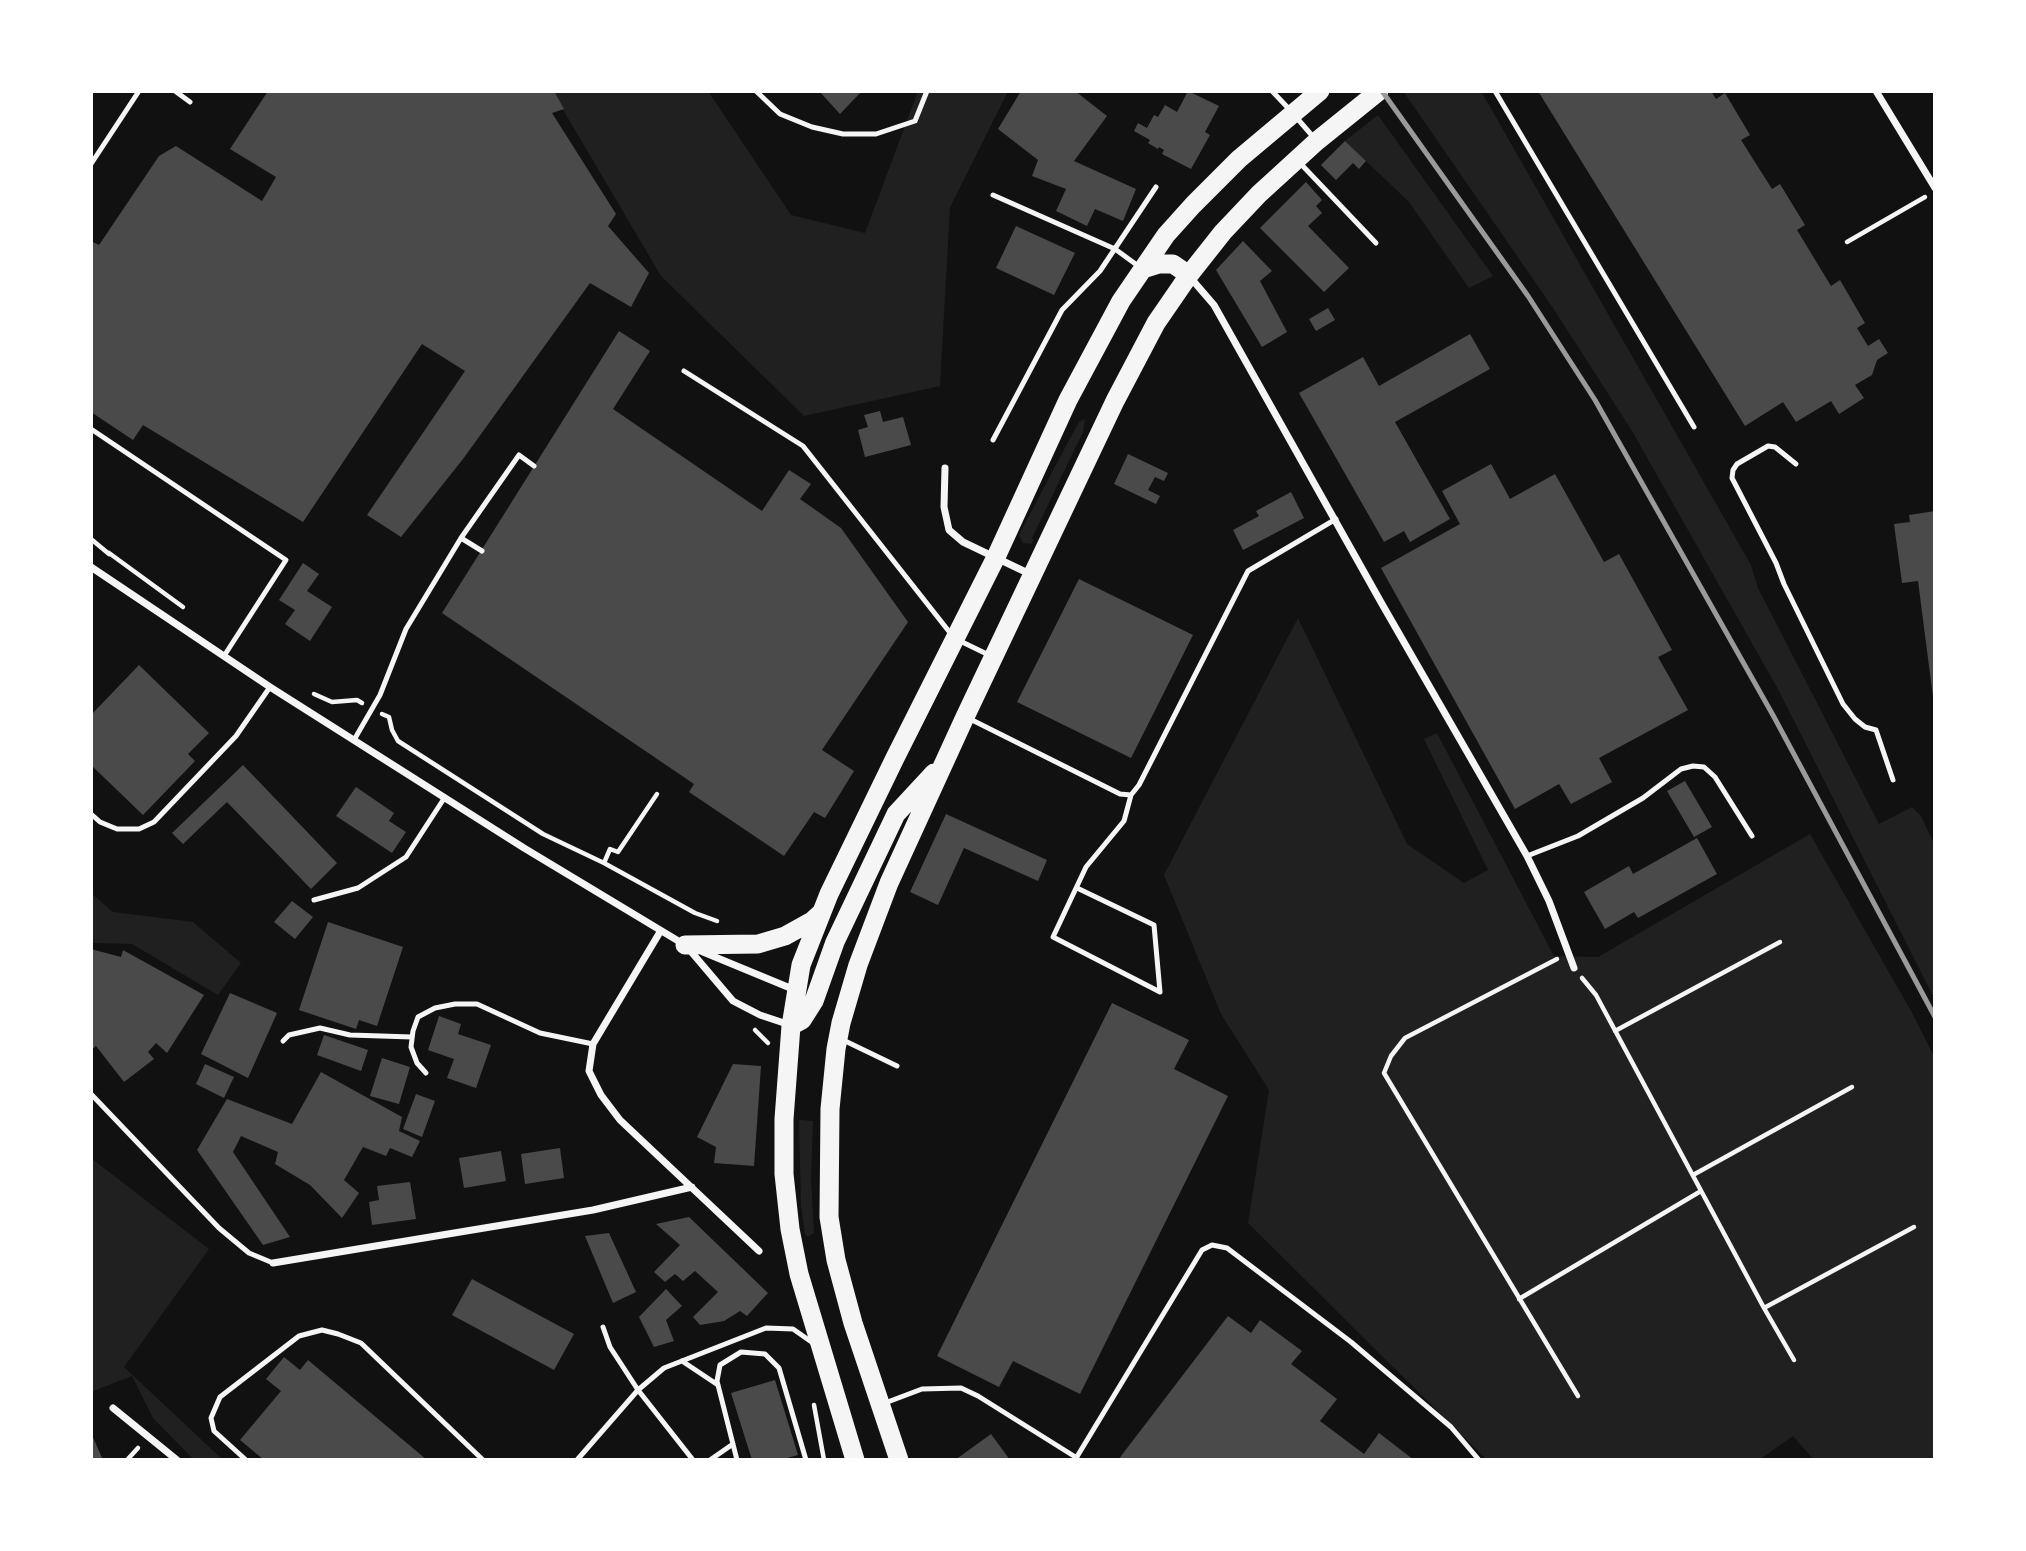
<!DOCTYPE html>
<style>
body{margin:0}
#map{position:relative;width:2026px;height:1551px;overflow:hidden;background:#111;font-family:Manrope,sans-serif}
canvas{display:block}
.frame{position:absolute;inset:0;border:93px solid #fff;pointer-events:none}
</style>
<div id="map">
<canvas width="2026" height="1551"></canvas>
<div class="frame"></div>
</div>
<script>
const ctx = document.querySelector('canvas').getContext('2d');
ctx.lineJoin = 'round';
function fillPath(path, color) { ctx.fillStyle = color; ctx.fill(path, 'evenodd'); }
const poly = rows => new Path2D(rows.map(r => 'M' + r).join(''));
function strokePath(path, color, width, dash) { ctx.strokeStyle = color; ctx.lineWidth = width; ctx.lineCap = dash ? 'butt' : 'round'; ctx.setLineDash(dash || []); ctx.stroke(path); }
const green = poly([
 [552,91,708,91,791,215,865,233,918,91,1008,91,950,207,940,386,804,416,661,276],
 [1403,91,1481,91,1751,565,1758,588,1879,824,1912,807,1921,816,1935,846,1935,1000,1779,691,1632,431,1553,308],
 [1378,115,1493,276,1469,288,1409,202,1345,141],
 [1085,419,1083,432,1032,538,1034,540,1031,544,1023,543,1019,535,1069,440,1079,422],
 [1298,618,1407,844,1464,883,1488,870,1424,739,1437,733,1554,956,1598,957,1810,834,1910,1009,1935,1058,1935,1460,1814,1460,1793,1436,1759,1460,1487,1460,1248,1223,1269,1090,1221,1014,1164,875],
 [91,893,113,912,193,922,241,963,218,995,132,944,94,943,91,940],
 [799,1120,813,1121,811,1179,814,1233,808,1237,805,1234,801,1205],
 [91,1158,209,1249,124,1367,223,1460,194,1460,153,1418,132,1376,91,1392]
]);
const building = poly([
 [268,91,554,91,564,109,552,113,616,214,608,226,649,273,631,307,590,283,463,459,401,537,367,515,465,371,422,344,303,522,143,425,133,440,91,412,91,241,99,245,159,156,176,146,262,201,276,177,230,149],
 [819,91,862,91,840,114],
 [1021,91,1075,91,1107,116,1074,161,1136,189,1123,221,1095,209,1087,226,1056,211,1066,189,1032,176,1038,160,998,129],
 [1188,91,1219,106,1205,132,1210,135,1191,169,1162,154,1164,150,1159,147,1158,149,1148,143,1150,140,1134,131,1138,123,1147,128,1154,115,1158,117,1165,105,1177,112],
 [1538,91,1711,91,1716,99,1725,93,1750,135,1741,140,1772,189,1780,184,1805,225,1797,230,1831,286,1840,280,1865,323,1857,328,1868,346,1879,339,1888,353,1877,360,1872,375,1855,385,1864,398,1839,414,1831,401,1796,422,1783,402,1745,426],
 [1345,141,1366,161,1359,169,1353,163,1336,180,1321,165],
 [1306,182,1322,200,1316,206,1322,213,1308,226,1349,268,1324,292,1260,228],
 [1016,226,1075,253,1054,295,996,268],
 [1243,241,1272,271,1260,281,1287,332,1262,347,1216,270],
 [1328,308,1335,320,1316,331,1309,319],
 [619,331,650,351,613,409,762,511,789,470,811,484,800,499,841,528,908,622,822,750,854,771,825,818,814,812,784,856,689,792,694,784,442,613],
 [1470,334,1490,369,1395,422,1450,519,1410,542,1404,531,1384,542,1299,393,1363,357,1379,386],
 [880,411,883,422,903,417,911,445,865,457,858,430,868,427,864,415],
 [1128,454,1168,473,1164,481,1155,477,1148,490,1160,496,1156,504,1114,484],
 [1491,464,1510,499,1555,474,1604,562,1619,554,1672,650,1658,657,1688,710,1599,758,1612,782,1571,804,1559,784,1515,809,1381,568,1460,524,1442,491],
 [1291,492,1304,518,1243,550,1233,530,1259,516,1256,511],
 [1935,511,1935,697,1933,697,1918,581,1902,583,1894,524,1910,522,1909,515],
 [303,563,319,574,307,591,332,607,310,641,285,624,295,610,279,600],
 [1079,579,1193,635,1131,758,1017,702],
 [139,665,209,733,188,754,195,761,143,815,91,765,91,715],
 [243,765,337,863,311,889,227,802,183,844,172,833],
 [1685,781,1712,827,1694,837,1667,791],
 [356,787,394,813,389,821,406,832,392,853,336,816],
 [946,814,1047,860,1038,881,964,848,938,905,910,892],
 [1697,838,1717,874,1638,918,1634,912,1605,929,1584,892,1629,866,1633,874],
 [292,901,313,917,295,939,274,922],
 [328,922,403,947,377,1026,359,1020,356,1029,299,1010],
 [91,949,121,957,123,950,204,995,167,1053,156,1043,148,1052,154,1059,124,1082,96,1046,91,1050],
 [230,993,277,1013,248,1078,201,1054],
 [1112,1003,1189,1040,1174,1069,1228,1096,1080,1394,1013,1361,999,1387,937,1356],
 [439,1016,461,1024,458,1034,491,1045,476,1088,447,1078,454,1059,428,1050],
 [324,1035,368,1050,361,1071,317,1055],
 [382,1058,410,1067,399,1104,370,1096],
 [205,1064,234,1077,224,1098,196,1084],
 [733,1064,761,1066,754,1166,714,1163,716,1147,697,1137],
 [321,1072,402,1117,399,1131,420,1141,412,1157,390,1148,386,1156,363,1147,344,1180,359,1193,342,1218,310,1185,275,1164,278,1152,241,1136,233,1152,290,1237,263,1245,197,1150,227,1099,292,1124],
 [416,1094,435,1101,422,1137,403,1129],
 [560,1148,564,1178,525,1184,521,1154],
 [501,1151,506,1181,464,1188,459,1158],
 [410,1182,416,1219,372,1225,369,1202,379,1200,377,1186],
 [689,1217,768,1293,747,1316,740,1311,724,1321,700,1325,693,1317,718,1292,695,1271,683,1281,675,1274,665,1282,654,1272,680,1245,656,1224],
 [609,1233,636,1292,613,1303,585,1236],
 [472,1279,574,1334,554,1370,452,1315],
 [666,1289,682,1306,666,1320,674,1341,654,1347,639,1317],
 [1228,1316,1251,1333,1260,1320,1302,1351,1291,1364,1337,1399,1320,1421,1364,1454,1379,1433,1414,1460,1118,1460],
 [284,1357,300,1370,308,1360,427,1460,264,1460,240,1440,281,1391,266,1379],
 [775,1380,798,1455,780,1460,752,1460,731,1393],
 [91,1433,103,1460,91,1460],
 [991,1434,1010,1460,955,1460]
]);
const path = poly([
 [1847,242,1925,197],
 [91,539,109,554],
 [109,553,183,607],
 [314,694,332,702,357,700,362,703],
 [382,714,389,717,392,730,398,741,543,834,604,863,695,913,717,921],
 [604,863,610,849,618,852,657,794],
 [1557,959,1405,1038,1391,1056,1384,1073,1578,1396],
 [1582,978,1596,995,1764,1308,1794,1360],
 [755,1030,768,1043],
 [1615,1031,1780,942],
 [1693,1175,1852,1087],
 [1519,1299,1701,1191],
 [1764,1308,1914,1227],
 [814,1405,824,1460],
 [127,1460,138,1448]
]);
const service = poly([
 [175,91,190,102],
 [756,91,780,114,812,127,843,134,876,134,915,121,927,91],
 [1272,91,1290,110],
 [1495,91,1694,427],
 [1296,117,1315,139],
 [1299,162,1376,243],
 [91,164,139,91],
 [993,195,1115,249,1141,268],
 [684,371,803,446,951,634],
 [91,429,286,560,224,656],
 [993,440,1062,310,1100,271,1156,187],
 [1796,464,1775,447,1768,446,1737,464,1733,470,1732,478,1776,563,1784,584,1843,704,1855,719,1865,727,1876,730,1893,780],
 [461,538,519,455,534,466],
 [958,640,991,656],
 [968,718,1120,794,1131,795,1139,785,1248,571,1336,519],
 [354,740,380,695,406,629,461,538,482,551],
 [91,814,100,822,117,829,139,829,154,822,236,736,270,687],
 [1527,856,1578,836,1643,798,1681,769,1693,766,1704,767,1715,777,1752,836],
 [1077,888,1154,925,1160,992,1053,937,1086,867,1124,821,1131,795],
 [314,900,358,888,406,857,445,797],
 [841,1039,897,1066],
 [283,1041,289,1035,320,1028,350,1035,412,1037],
 [426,1073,417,1063,411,1047,413,1031,418,1017,435,1008,455,1004,477,1004,540,1033,593,1044],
 [91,1094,219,1228,249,1253,273,1263],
 [603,1327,610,1347,638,1390,693,1460],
 [682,1361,718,1385],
 [885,1403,922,1389,961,1388,978,1396,1077,1458],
 [246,1460,214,1431,211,1418,220,1397,299,1336,322,1330,338,1334,361,1343,483,1460],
 [577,1460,638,1390,664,1368,766,1328,793,1329,813,1343],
 [710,1460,733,1444],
 [737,1460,717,1381,720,1365,741,1352,765,1354,779,1368,806,1460],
 [1075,1460,1202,1250,1212,1245,1227,1248,1351,1342,1451,1427,1479,1460]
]);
const minor = poly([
 [1876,91,1935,188],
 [1189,276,1214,305,1382,604,1527,856,1549,901,1574,968],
 [945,468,944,507,949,530,963,542,1032,575],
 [91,567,270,687,524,848,685,945],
 [660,932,593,1044,589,1071,601,1095,620,1120,759,1251],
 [688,948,733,1001,760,1015,790,1025],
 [703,952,795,990],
 [273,1263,593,1210,692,1187],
 [113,1408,177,1460]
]);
const trunk = poly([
 [1143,269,1159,264,1173,264,1189,275],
 [685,945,758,944,785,936,812,921,822,912],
 [791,1026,802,1020,814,1001,835,942,896,814,934,773],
 [855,1460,799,1274,790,1229,784,1174,784,1119,791,1026,801,965,829,894,895,758,996,557,1068,400,1121,301,1166,235,1193,205,1239,159,1320,91],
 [899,1460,853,1323,836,1260,829,1217,830,1109,836,1049,841,1023,858,965,889,883,965,717,1115,401,1156,323,1189,275,1223,232,1259,194,1317,141,1379,91]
]);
const rail = poly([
 [1382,91,1528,296,1595,400,1774,717,1935,1017]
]);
fillPath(green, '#202020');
fillPath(building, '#4a4a4a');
strokePath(path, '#f5f5f5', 4.5);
strokePath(service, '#f5f5f5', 5);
strokePath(minor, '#f5f5f5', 7);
strokePath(trunk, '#f5f5f5', 19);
strokePath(rail, '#9a9a9a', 5);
</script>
